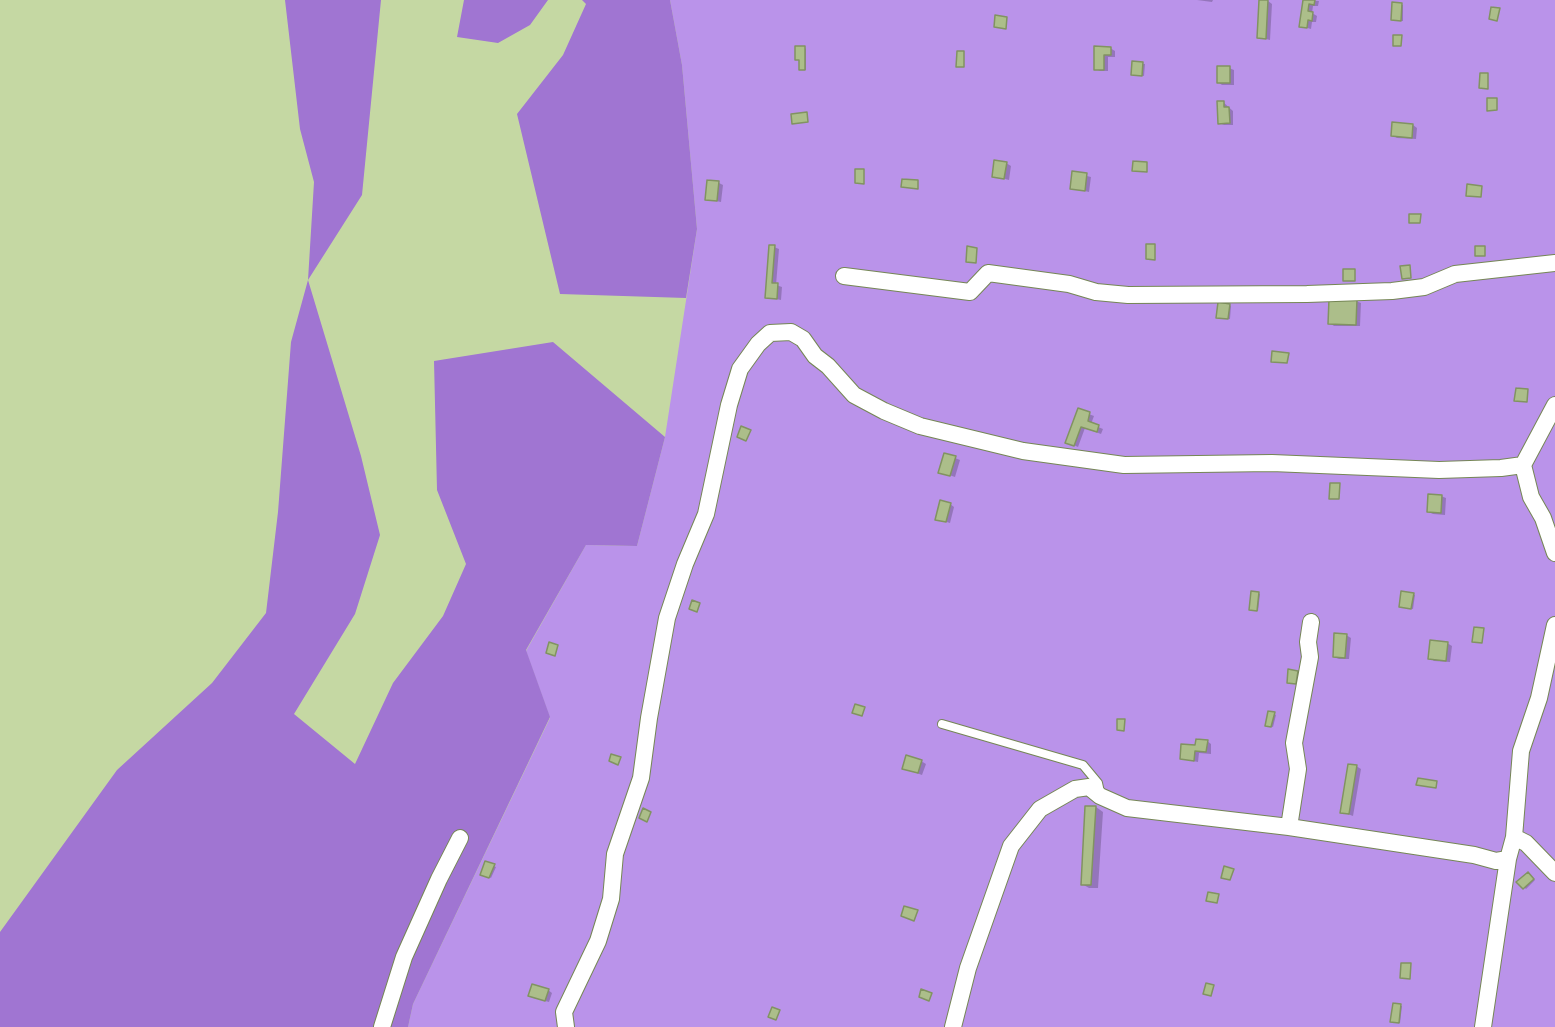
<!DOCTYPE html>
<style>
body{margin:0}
canvas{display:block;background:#c5d8a3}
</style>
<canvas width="1555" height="1027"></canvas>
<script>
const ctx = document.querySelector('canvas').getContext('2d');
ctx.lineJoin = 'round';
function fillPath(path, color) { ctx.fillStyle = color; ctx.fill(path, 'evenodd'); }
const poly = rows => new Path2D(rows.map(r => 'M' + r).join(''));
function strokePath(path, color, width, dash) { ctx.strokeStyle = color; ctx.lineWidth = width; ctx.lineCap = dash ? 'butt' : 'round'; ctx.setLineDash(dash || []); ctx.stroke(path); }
const green = poly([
 [670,0,1555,0,1555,1027,408,1027,413,1004,550,718,526,651,586,545,637,546,665,437,697,229,682,65]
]);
const forest = poly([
 [285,0,381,0,362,195,308,280,361,456,380,535,355,614,294,714,355,764,393,683,443,616,466,564,437,490,434,361,553,342,665,437,637,546,586,545,526,650,550,717,413,1004,408,1027,0,1027,0,932,117,770,212,683,266,613,278,512,291,342,308,280,314,182,300,129],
 [464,0,548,0,530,25,498,43,457,37],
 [582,0,670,0,682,65,697,229,686,298,560,294,517,114,563,55,586,4]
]);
const shadow = poly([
 [1197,0,1213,0,1212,2],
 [1304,0,1319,1,1318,6,1313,6,1312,13,1317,16,1316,22,1312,22,1311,29,1301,26],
 [1268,1,1272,4,1270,40,1259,37],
 [1401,4,1403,5,1403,21,1394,21,1393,20],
 [805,48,806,49,806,70,802,70,801,60,796,59],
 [1096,48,1110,48,1115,51,1115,57,1108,57,1108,71,1100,71,1096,69],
 [1133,63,1145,64,1144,76,1132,74],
 [1229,68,1234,70,1234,85,1222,85,1218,82],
 [1223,102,1233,111,1233,125,1224,125,1219,123],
 [1413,125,1417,128,1416,139,1397,138,1392,135],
 [1006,163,1011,166,1009,180,994,176],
 [1074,173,1091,177,1089,192,1072,188],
 [719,183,723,185,721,202,706,199],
 [774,247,779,249,776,285,782,287,781,300,767,297],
 [1356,301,1361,303,1360,326,1334,326,1330,323],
 [1230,305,1231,306,1230,319,1220,318],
 [1078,410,1094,416,1091,424,1103,429,1101,434,1085,428,1078,447,1069,443],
 [955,458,960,460,955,477,940,472],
 [1441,496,1446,498,1445,515,1433,514,1429,512],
 [950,504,954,507,950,523,937,519],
 [1258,593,1260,594,1258,611,1252,610],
 [1413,594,1415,595,1413,609,1401,607],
 [1346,635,1351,638,1349,659,1339,659,1334,657],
 [1447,643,1452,646,1450,662,1434,661,1430,658],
 [1274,714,1276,715,1273,727,1268,726],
 [1207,741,1211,744,1211,754,1199,753,1198,762,1182,759,1196,747],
 [921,761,926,764,922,775,908,770],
 [1356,766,1361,769,1353,816,1342,812],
 [1096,807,1103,812,1098,888,1089,888,1082,884],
 [486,863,496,867,491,878,482,874],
 [1530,874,1535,880,1526,889,1519,882],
 [548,990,552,993,549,1002,534,998],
 [1401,1006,1402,1006,1400,1023,1394,1022]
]);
const building = poly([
 [1259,0,1268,0,1266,39,1257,38,1259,0],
 [1303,0,1315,0,1314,5,1309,4,1308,11,1313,12,1312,21,1308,20,1307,28,1299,27,1303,0],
 [1392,2,1402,3,1401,21,1391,20,1392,2],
 [1491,7,1500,8,1497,21,1489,19,1491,7],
 [995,15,1007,17,1006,29,994,27,995,15],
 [1393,35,1402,35,1401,46,1393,46,1393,35],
 [795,46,805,46,805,70,799,70,799,60,795,60,795,46],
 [1094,46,1111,47,1111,55,1104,55,1104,70,1094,70,1094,46],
 [957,51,964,51,964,67,956,67,957,51],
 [1132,61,1143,62,1142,76,1131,75,1132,61],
 [1217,66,1230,66,1230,83,1217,83,1217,66],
 [1480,73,1488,73,1488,89,1479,88,1480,73],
 [1487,98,1497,98,1497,110,1487,111,1487,98],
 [1217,101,1224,101,1224,107,1229,107,1230,123,1218,124,1217,101],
 [807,112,808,122,792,124,791,114,807,112],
 [1392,122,1413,124,1412,138,1391,136,1392,122],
 [994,160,1007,162,1004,179,992,177,994,160],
 [1133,161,1147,162,1147,172,1132,171,1133,161],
 [855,169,864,169,864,184,855,183,855,169],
 [1072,171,1087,173,1085,191,1070,189,1072,171],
 [902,179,918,180,918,189,901,187,902,179],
 [707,180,719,181,717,201,705,200,707,180],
 [1467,184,1482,186,1481,197,1466,196,1467,184],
 [1409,214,1421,214,1420,223,1409,223,1409,214],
 [1146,244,1155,244,1155,260,1146,259,1146,244],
 [769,245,775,245,772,283,778,283,777,299,765,298,769,245],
 [967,246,977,248,976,263,966,262,967,246],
 [1475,246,1485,246,1485,256,1475,256,1475,246],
 [1410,265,1411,278,1402,279,1400,266,1410,265],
 [1343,269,1355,269,1355,281,1343,281,1343,269],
 [1329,299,1357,299,1356,325,1328,324,1329,299],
 [1218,302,1230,304,1228,319,1216,318,1218,302],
 [1272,351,1289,353,1287,363,1271,362,1272,351],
 [1516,388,1528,389,1527,402,1514,401,1516,388],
 [1078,408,1090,412,1088,421,1099,425,1097,432,1081,427,1074,446,1065,443,1078,408],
 [741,426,751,430,746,441,737,437,741,426],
 [944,453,956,456,950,476,938,473,944,453],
 [1330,483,1340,483,1339,499,1329,499,1330,483],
 [1428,494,1442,495,1441,513,1427,512,1428,494],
 [940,500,951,503,946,522,935,520,940,500],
 [1251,591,1259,592,1257,611,1249,610,1251,591],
 [1401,591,1414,593,1411,609,1399,607,1401,591],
 [692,600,700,603,697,612,689,609,692,600],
 [1474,627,1484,628,1482,643,1472,642,1474,627],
 [1334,633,1347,634,1345,658,1333,657,1334,633],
 [1430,640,1448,642,1446,661,1428,659,1430,640],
 [549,642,558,645,555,656,546,653,549,642],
 [1288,669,1298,671,1296,684,1287,683,1288,669],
 [855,704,865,707,862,716,852,713,855,704],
 [1268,711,1275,712,1271,727,1265,726,1268,711],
 [1117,719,1125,719,1124,731,1117,730,1117,719],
 [1196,739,1208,740,1206,752,1195,751,1194,761,1180,759,1181,744,1195,745,1196,739],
 [611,754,621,757,618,765,609,761,611,754],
 [906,755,922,760,918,773,902,769,906,755],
 [1348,764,1357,765,1349,814,1340,813,1348,764],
 [1418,778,1437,781,1436,788,1416,785,1418,778],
 [1085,806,1096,806,1091,885,1081,885,1085,806],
 [643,808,651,812,647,822,639,818,643,808],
 [485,861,495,864,489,878,480,875,485,861],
 [1224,866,1234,869,1230,880,1221,878,1224,866],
 [1528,872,1534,879,1523,889,1516,882,1528,872],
 [1208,892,1219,894,1217,903,1206,901,1208,892],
 [904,906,918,910,914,921,901,916,904,906],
 [1401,963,1411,963,1410,979,1400,978,1401,963],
 [1206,983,1214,985,1211,996,1203,994,1206,983],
 [532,984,549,989,545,1001,528,996,532,984],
 [921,989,932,993,929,1001,919,997,921,989],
 [1393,1003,1401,1004,1399,1023,1390,1022,1393,1003],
 [772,1007,780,1010,776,1020,768,1017,772,1007]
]);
const service = poly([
 [942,724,1083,765,1098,783,1100,792]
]);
const minor = poly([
 [844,276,970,292,988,273,1069,284,1096,292,1128,295,1307,294,1392,291,1424,287,1455,274,1555,263],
 [1555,405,1523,465,1531,497,1543,518,1555,553],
 [1289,827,1298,769,1294,743,1310,657,1308,642,1311,622],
 [1514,837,1526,843,1555,873],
 [382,1027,404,957,439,879,460,838],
 [566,1027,564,1012,598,941,611,899,615,854,641,778,649,718,667,618,685,564,706,514,729,405,740,369,758,344,770,333,791,332,803,339,815,356,828,366,854,395,884,411,920,426,1023,451,1124,465,1272,463,1439,470,1501,468,1523,465],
 [953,1027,968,968,1011,846,1040,809,1075,789,1089,787,1100,796,1127,808,1289,827,1474,855,1496,861,1508,859],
 [1483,1027,1508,859,1514,837,1521,751,1539,698,1555,625]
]);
fillPath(green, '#ba93ea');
fillPath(forest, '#a075d2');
fillPath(shadow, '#0003');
fillPath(building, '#acbe8a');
strokePath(building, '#819361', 1.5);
strokePath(service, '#758655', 10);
strokePath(minor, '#758655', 18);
strokePath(service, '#fff', 8);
strokePath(minor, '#fff', 16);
</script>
